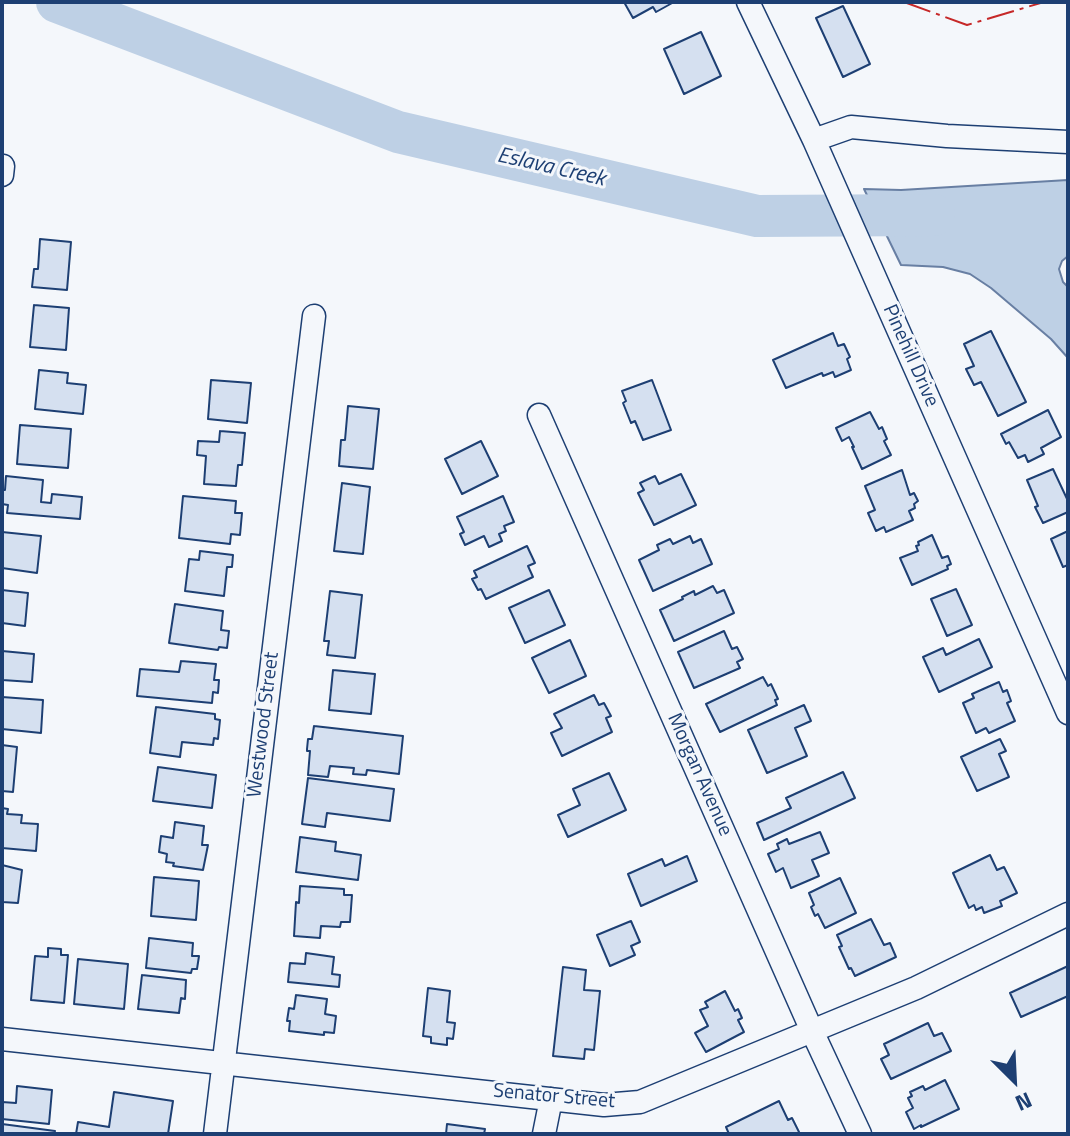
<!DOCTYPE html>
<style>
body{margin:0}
#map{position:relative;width:1070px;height:1136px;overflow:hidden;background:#f4f7fb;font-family:"Titillium Web",sans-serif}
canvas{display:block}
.frame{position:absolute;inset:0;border:4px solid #1d3f73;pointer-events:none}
.north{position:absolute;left:974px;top:1040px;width:80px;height:80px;-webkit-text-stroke:6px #f4f7fb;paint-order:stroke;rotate:156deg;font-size:22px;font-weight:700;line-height:32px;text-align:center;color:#1d3f73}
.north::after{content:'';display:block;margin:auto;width:28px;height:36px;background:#1d3f73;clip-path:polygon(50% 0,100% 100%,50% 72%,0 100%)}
</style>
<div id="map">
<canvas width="1070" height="1136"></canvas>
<div class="frame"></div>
<div class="north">N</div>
</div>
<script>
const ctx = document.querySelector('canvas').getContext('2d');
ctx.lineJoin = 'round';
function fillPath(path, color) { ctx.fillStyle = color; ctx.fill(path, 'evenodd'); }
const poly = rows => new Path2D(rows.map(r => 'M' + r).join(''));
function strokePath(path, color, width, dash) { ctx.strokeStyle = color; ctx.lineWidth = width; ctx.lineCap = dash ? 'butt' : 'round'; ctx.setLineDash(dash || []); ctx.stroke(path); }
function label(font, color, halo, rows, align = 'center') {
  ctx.font = font + ' "Titillium Web",sans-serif'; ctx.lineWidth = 6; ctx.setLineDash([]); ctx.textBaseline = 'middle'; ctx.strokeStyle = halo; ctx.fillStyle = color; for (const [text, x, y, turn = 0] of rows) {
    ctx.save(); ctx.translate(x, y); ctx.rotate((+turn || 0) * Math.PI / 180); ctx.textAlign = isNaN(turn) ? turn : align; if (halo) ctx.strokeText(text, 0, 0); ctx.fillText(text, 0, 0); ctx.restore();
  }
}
const water = poly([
 [1068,180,1068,256,1062,261,1059,269,1063,282,1068,287,1068,358,1051,339,991,288,970,274,943,267,901,265,864,189,901,190,1068,180]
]);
const river = poly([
 [57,2,398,132,757,216,934,215]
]);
const building = poly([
 [624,2,674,2,656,12,653,7,633,18,624,2],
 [843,6,870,64,843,77,816,18,843,6],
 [701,32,721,76,684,94,664,49,701,32],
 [40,239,71,242,67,290,32,287,34,269,38,269,40,239],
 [34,305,69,308,66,350,30,347,34,305],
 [991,331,1026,402,998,416,981,382,974,385,966,369,974,366,964,344,991,331],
 [833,333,838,346,844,344,850,357,847,359,851,370,835,377,833,372,823,376,822,373,786,388,773,360,833,333],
 [39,370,68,373,67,383,86,385,83,414,35,409,39,370],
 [211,380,251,383,247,423,208,419,211,380],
 [652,380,671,430,643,440,635,421,631,423,623,403,626,401,622,391,652,380],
 [348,406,379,409,373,469,339,466,341,440,345,440,348,406],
 [1048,410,1061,437,1041,448,1044,454,1028,462,1025,455,1018,458,1009,442,1006,444,1001,434,1048,410],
 [870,412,879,429,882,427,887,439,884,441,891,455,862,469,852,447,854,447,849,437,842,441,836,428,870,412],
 [20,425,71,429,68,468,17,464,20,425],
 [220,431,245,433,242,465,238,465,236,486,204,484,206,456,197,455,198,441,219,442,220,431],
 [481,441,498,476,462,494,445,459,481,441],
 [1053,469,1068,501,1068,512,1043,523,1035,507,1038,506,1027,480,1053,469],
 [902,470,910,495,914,493,918,501,914,504,915,508,909,511,913,520,886,532,884,527,876,531,868,513,875,510,865,486,902,470],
 [681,474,696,505,654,525,638,493,644,490,640,483,655,476,659,484,681,474],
 [6,476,43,480,41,502,51,503,52,494,82,497,80,519,7,513,8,505,2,504,2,490,5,490,6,476],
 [342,483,370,487,363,554,334,551,342,483],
 [183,496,236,501,235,513,242,513,240,535,231,534,230,544,179,538,183,496],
 [503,496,514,522,504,526,506,531,499,534,502,541,489,547,484,536,465,545,460,534,464,532,457,517,503,496],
 [1068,531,1068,565,1063,567,1051,539,1068,531],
 [2,532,41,536,37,573,2,568,2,532],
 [932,535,942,558,948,556,951,564,947,566,948,569,912,585,900,558,918,551,916,546,919,545,918,542,932,535],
 [690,536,693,543,701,539,712,564,653,591,639,560,659,550,657,545,670,539,673,544,690,536],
 [527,546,535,563,528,566,533,577,486,599,481,589,478,590,472,579,477,577,474,571,527,546],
 [200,551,233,555,232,567,227,567,224,596,185,591,189,559,199,560,200,551],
 [713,586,717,593,724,590,734,613,674,641,660,610,683,599,682,597,694,591,695,595,713,586],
 [956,589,972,625,947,636,931,599,956,589],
 [2,590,28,593,25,626,2,623,2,590],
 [549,590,565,625,525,643,509,608,549,590],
 [330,591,362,595,355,658,327,655,329,641,324,641,330,591],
 [175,604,223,611,221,630,229,631,227,648,219,647,218,650,169,643,175,604],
 [724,631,732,649,737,647,743,659,737,662,740,668,694,688,678,652,724,631],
 [979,639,992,667,939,692,923,657,943,648,946,655,979,639],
 [570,640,586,676,549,693,532,658,570,640],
 [2,651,34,654,32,682,2,680,2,651],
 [181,661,216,664,214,680,219,680,218,693,213,692,212,703,137,696,140,669,179,672,181,661],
 [333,670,375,674,371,714,329,710,333,670],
 [763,677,768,686,771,684,778,699,775,700,777,705,720,732,706,704,763,677],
 [999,682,1003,692,1007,690,1011,701,1007,703,1015,721,989,733,986,728,976,733,963,703,974,698,972,694,999,682],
 [594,695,599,705,604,703,611,716,606,718,612,732,562,756,551,733,562,728,554,714,594,695],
 [2,697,43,700,41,733,2,729,2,697],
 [804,705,811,721,795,728,807,756,767,773,748,730,804,705],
 [156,707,215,714,215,719,220,720,218,739,214,738,213,745,182,742,180,757,150,753,156,707],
 [314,726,403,736,399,774,367,770,366,775,353,774,354,768,330,766,328,777,308,775,310,751,307,751,307,749,308,739,312,739,314,726],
 [1000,739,1006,751,999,754,1009,777,977,791,961,757,1000,739],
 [2,745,17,747,13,792,2,791,2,745],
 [158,767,216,775,212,808,153,801,158,767],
 [843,772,855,798,764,840,757,823,791,808,786,798,843,772],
 [609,773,626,810,568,837,558,815,580,805,573,789,609,773],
 [308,778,394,789,390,821,327,813,325,827,302,824,308,778],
 [2,808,8,809,7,814,22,815,21,823,38,824,36,851,2,848,2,808],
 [175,822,204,826,202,845,208,845,203,870,173,866,174,863,166,862,167,854,159,852,161,836,173,838,175,822],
 [820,832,829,853,812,860,819,876,791,888,783,868,776,872,768,854,779,849,777,844,787,839,789,844,820,832],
 [300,837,336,842,335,851,361,855,358,880,296,872,300,837],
 [990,855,997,870,1004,867,1017,893,1000,901,1002,906,984,913,982,907,976,910,974,905,969,908,953,873,990,855],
 [687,856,697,881,641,906,628,874,662,859,665,866,687,856],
 [2,865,22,870,18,903,2,902,2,865],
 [154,877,199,881,196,920,151,916,154,877],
 [840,878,856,913,825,928,818,914,815,916,811,907,814,905,809,893,840,878],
 [300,886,344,889,344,895,352,895,350,922,341,922,340,927,321,926,320,938,294,936,296,902,299,903,300,886],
 [871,919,884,945,890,943,896,957,855,976,851,968,849,969,839,947,842,946,837,935,871,919],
 [631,921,640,942,631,946,635,955,610,966,597,935,631,921],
 [149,938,193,943,192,956,199,956,197,969,192,969,191,973,146,968,149,938],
 [48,948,61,949,61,955,68,955,64,1003,31,1000,35,956,48,957,48,948],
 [306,953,334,957,332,974,340,975,339,987,288,982,290,963,305,964,306,953],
 [78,959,128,964,124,1009,74,1004,78,959],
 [1068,966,1068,996,1021,1017,1010,993,1068,966],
 [563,967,586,970,584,990,600,991,594,1050,585,1049,584,1059,553,1056,563,967],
 [142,975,186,980,185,999,181,998,179,1013,138,1009,142,975],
 [428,988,450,991,447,1022,455,1023,453,1039,447,1038,447,1045,431,1043,431,1037,423,1036,428,988],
 [725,991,735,1011,738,1009,742,1018,738,1020,744,1032,706,1052,695,1033,708,1026,700,1010,708,1007,705,1002,725,991],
 [296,995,327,999,325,1014,336,1016,334,1033,324,1032,324,1035,289,1031,290,1021,287,1021,289,1008,294,1009,296,995],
 [928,1023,934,1036,942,1033,951,1051,891,1079,881,1059,889,1055,884,1044,928,1023],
 [945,1080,959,1109,921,1127,921,1125,914,1129,906,1112,913,1108,908,1098,912,1096,910,1092,923,1086,925,1090,945,1080],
 [17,1086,52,1090,49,1124,2,1119,2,1102,16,1103,17,1086],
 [114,1092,173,1101,168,1134,76,1134,78,1122,109,1127,114,1092],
 [779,1101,788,1120,792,1118,800,1134,729,1134,726,1127,779,1101],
 [2,1124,55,1131,54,1134,2,1134,2,1124],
 [447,1124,485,1129,484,1134,446,1134,447,1124]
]);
const minor = poly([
 [748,2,814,140,1068,713],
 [814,140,851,127,947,136,1068,142],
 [2,175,3,166],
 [539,415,812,1031,860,1134],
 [2,1039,604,1105,640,1102,916,988,1068,914],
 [215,1134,314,316],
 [544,1134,551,1099]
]);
const power = poly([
 [904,2,967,25,1044,2]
]);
const streetNames = [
 ["Pinehill Drive",910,356,66],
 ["Westwood Street",264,725,-83],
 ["Morgan Avenue",699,775,66],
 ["Senator Street",554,1097,5]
];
const waterNames = [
 ["Eslava Creek",551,168,13]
];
fillPath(water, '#bed0e5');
strokePath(water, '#687fa3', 2);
strokePath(river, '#bed0e5', 42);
fillPath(building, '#d5e0f0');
strokePath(building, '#1d3f73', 2);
strokePath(minor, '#1d3f73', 25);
strokePath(minor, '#f4f7fb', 22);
strokePath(power, '#c62828', 2, [28, 6, 4, 6]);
label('20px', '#1d3f73', '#f4f7fb', streetNames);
label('italic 22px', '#1d3f73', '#f4f7fb', waterNames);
</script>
